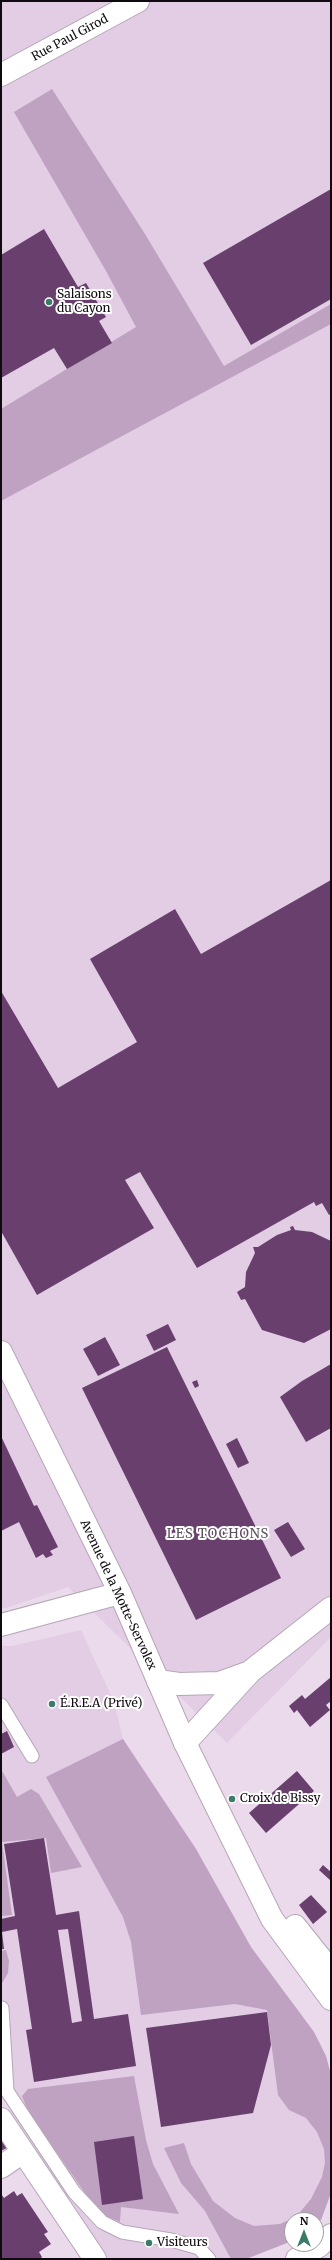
<!DOCTYPE html>
<meta charset="utf-8">
<style>
body{margin:0}
#map{position:relative;width:332px;height:2260px;overflow:hidden;background:#eadaeb;font-family:Merriweather,serif}
canvas{display:block}
.frame{position:absolute;inset:0;border:2px solid #0f0a0f;pointer-events:none}
.north{position:absolute;left:284px;top:2212px;width:40px;height:40px;box-sizing:border-box;background:#fff;border:1px solid #9f9d9f;border-radius:50%;rotate:0deg;font-size:11px;font-weight:700;line-height:16px;text-align:center;color:#0f0a0f}
.north::after{content:'';display:block;margin:auto;width:14px;height:18px;background:#3c7b69;clip-path:polygon(50% 0,100% 100%,50% 72%,0 100%)}
</style>
<div id="map">
<canvas width="332" height="2260"></canvas>
<div class="frame"></div>
<div class="north">N</div>
</div>
<script>
const ctx = document.querySelector('canvas').getContext('2d');
ctx.lineJoin = 'round';
function fillPath(path, color) { ctx.fillStyle = color; ctx.fill(path, 'evenodd'); }
const poly = rows => new Path2D(rows.map(r => 'M' + r).join(''));
function strokePath(path, color, width, dash) { ctx.strokeStyle = color; ctx.lineWidth = width; ctx.lineCap = dash ? 'butt' : 'round'; ctx.setLineDash(dash || []); ctx.stroke(path); }
function label(font, color, halo, rows, align = 'center') {
  ctx.font = font + ' Merriweather,serif'; ctx.lineWidth = 4; ctx.setLineDash([]); ctx.textBaseline = 'middle'; ctx.strokeStyle = halo; ctx.fillStyle = color; for (const [text, x, y, turn = 0] of rows) {
    ctx.save(); ctx.translate(x, y); ctx.rotate((+turn || 0) * Math.PI / 180); ctx.textAlign = isNaN(turn) ? turn : align; if (halo) ctx.strokeText(text, 0, 0); ctx.fillText(text, 0, 0); ctx.restore();
  }
}
const built = poly([
 [1,1,331,1,331,1637,227,1743,68,1587,6,1608,1,1608],
 [81,1630,114,1702,123,1739,196,1849,251,1947,314,2032,326,2056,331,2075,331,2193,321,2220,316,2224,316,2220,292,2220,292,2241,246,2259,107,2259,1,2095,1,1646,12,1646]
]);
const green = poly([
 [52,89,145,234,224,366,331,304,331,324,1,501,1,409,136,327,106,271,14,112],
 [123,1739,196,1849,251,1947,314,2032,326,2056,331,2075,331,2193,321,2220,316,2224,316,2220,292,2220,292,2241,246,2259,231,2259,205,2211,181,2183,164,2148,184,2143,191,2164,213,2201,235,2218,254,2226,280,2224,296,2217,311,2199,322,2177,325,2163,324,2149,317,2132,306,2118,289,2110,278,2095,267,2010,235,2004,141,2015,131,1942,123,1917,46,1777],
 [1,1769,17,1797,31,1789,39,1794,82,1867,51,1873,46,1838,2,1842,12,1915,2,1916],
 [6,1950,9,1961,8,1973,1,1985,1,1951],
 [134,2076,146,2140,153,2164,179,2214,121,2207,120,2222,101,2214,89,2199,28,2111,22,2096,28,2089]
]);
const building = poly([
 [331,189,331,299,251,345,203,263],
 [44,229,78,287,86,283,106,317,99,321,112,343,67,369,54,348,1,378,1,255],
 [331,880,331,1214,329,1215,322,1203,316,1206,314,1202,197,1268,140,1172,125,1180,154,1228,37,1295,1,1231,1,991,58,1088,137,1042,90,959,175,909,201,954],
 [293,1226,295,1230,312,1232,331,1241,331,1329,304,1343,262,1330,245,1299,241,1300,237,1292,245,1287,246,1272,255,1253,253,1247,258,1247,277,1235,291,1230,290,1227],
 [168,1324,176,1340,154,1351,146,1335],
 [105,1337,120,1365,98,1376,83,1349],
 [167,1347,281,1578,196,1620,82,1388],
 [331,1364,331,1428,306,1442,280,1397,302,1381],
 [197,1380,199,1386,195,1388,192,1382],
 [1,1436,34,1506,37,1505,58,1547,50,1551,53,1555,46,1558,43,1554,36,1558,19,1522,1,1531],
 [237,1438,249,1463,238,1468,226,1444],
 [288,1522,305,1549,291,1557,274,1530],
 [331,1677,331,1701,326,1705,330,1710,310,1727,297,1710,294,1713,289,1706,302,1695,305,1699],
 [7,1731,14,1747,1,1754,1,1734],
 [297,1771,314,1791,266,1833,249,1813],
 [44,1838,56,1915,79,1911,94,2019,128,2014,136,2066,34,2082,26,2030,32,2029,17,1929,2,1932,4,1949,1,1949,1,1919,15,1916,4,1844],
 [68,1929,82,2021,72,2023,58,1930],
 [323,1865,331,1872,331,1881,319,1870],
 [311,1895,327,1912,313,1924,299,1905],
 [267,2012,271,2045,253,2113,161,2127,146,2028],
 [1,2133,10,2146,1,2151],
 [134,2136,143,2199,102,2205,94,2142],
 [14,2191,17,2196,22,2193,48,2232,44,2234,51,2244,39,2252,42,2257,40,2259,1,2259,1,2194,4,2198]
]);
const lane = poly([
 [1,1705,32,1756],
 [2,2008,7,2091,74,2192,102,2222,122,2232,171,2240,199,2248,209,2259]
]);
const street = poly([
 [1,75,138,1],
 [158,1681,179,1684,219,1683,247,1673],
 [185,1743,251,1671,331,1608],
 [1,2119,95,2259],
 [1,2167,23,2152],
 [297,2259,319,2246,331,2235]
]);
const secondary = poly([
 [1,1352,120,1593,185,1743,272,1919,331,1999],
 [1,1625,120,1593],
 [295,1926,331,1971]
]);
const markers = [
 [49,302,4,"#3c7b69"],
 [52,1704,4,"#3c7b69"],
 [232,1799,4,"#3c7b69"],
 [149,2243,4,"#3c7b69"]
];
const streetNames = [
 ["Rue Paul Girod",70,38,-28],
 ["Avenue de la Motte-Servolex",118,1595,65]
];
const poiNames = [
 ["Salaisons",57,295],
 ["du Cayon",57,309],
 ["É.R.E.A (Privé)",60,1704],
 ["Croix de Bissy",240,1799],
 ["Visiteurs",157,2243]
];
const neighbourhoodNames = [
 ["LES TOCHONS",218,1534]
];
fillPath(built, '#e2cde5');
fillPath(green, '#bfa1c2');
fillPath(building, '#683f6d');
strokePath(lane, '#b5a6b7', 15);
strokePath(street, '#b5a6b7', 24);
strokePath(secondary, '#b5a6b7', 24);
strokePath(lane, '#fff', 13);
strokePath(street, '#fff', 22);
strokePath(secondary, '#fff', 22);
for (const [x, y, r, color] of markers) { const dot = new Path2D(); dot.arc(x, y, r, 0, 2 * Math.PI); ctx.fillStyle = color; ctx.fill(dot); strokePath(dot, '#fff', 1.5); }
label('12px', '#0f0a0f', '#fff', streetNames);
label('12px', '#0f0a0f', '#fff', poiNames, 'left');
ctx.letterSpacing = '1px';
label('13px', '#5d505f', '#fff', neighbourhoodNames);
ctx.letterSpacing = '0px';
</script>
